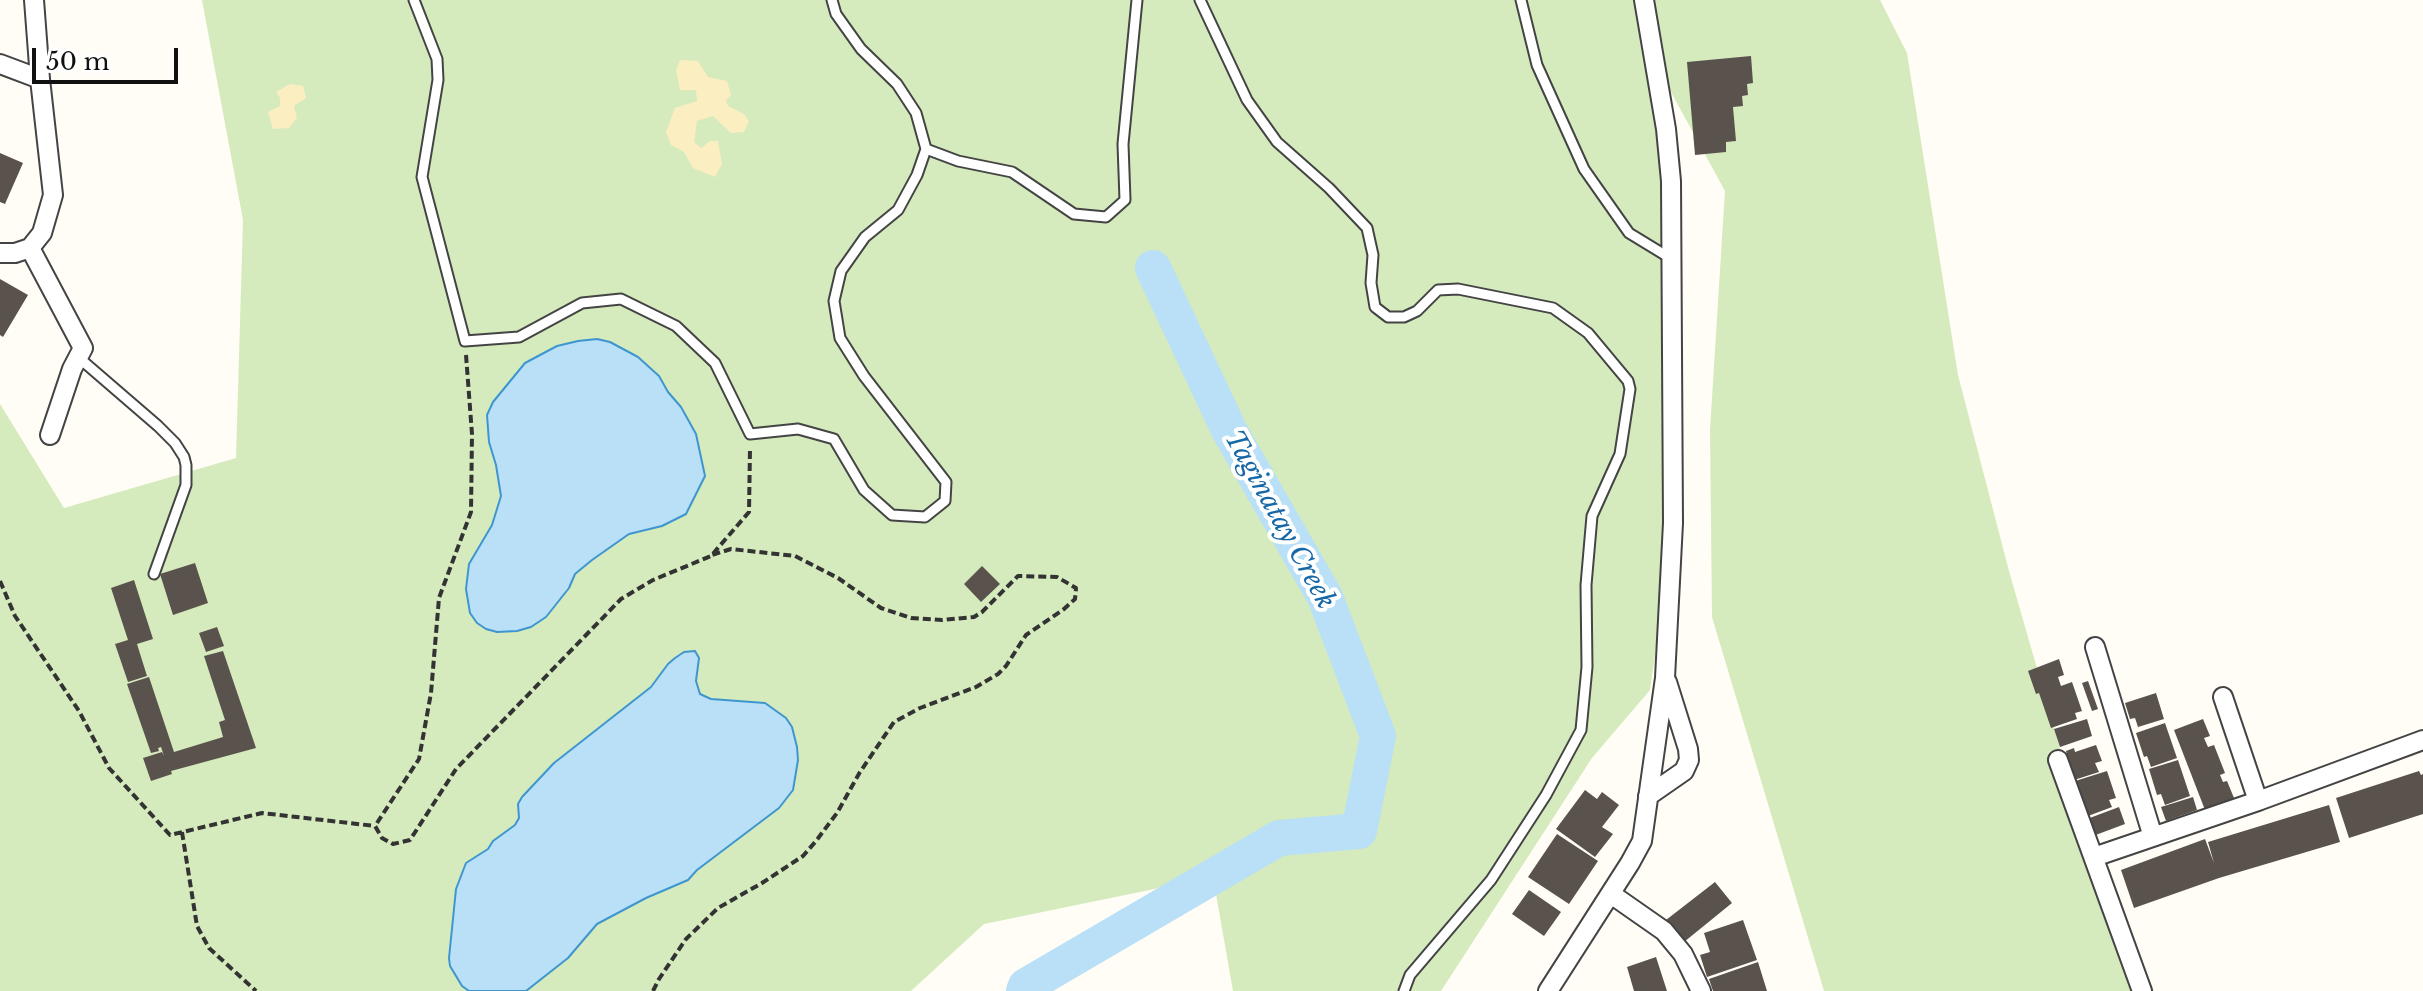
<!DOCTYPE html>
<style>
body{margin:0}
#map{position:relative;width:2423px;height:991px;overflow:hidden;background:#fffdf5;font-family:"Libre Baskerville",serif}
canvas{display:block}
.scale{position:absolute;left:32px;top:48px;width:146px;height:36px;box-sizing:border-box;border:4px solid #111;border-top:0;padding-left:10px;font-size:24px;line-height:28px;white-space:nowrap;color:#111;-webkit-text-stroke:6px #fff;paint-order:stroke}
</style>
<div id="map">
<canvas width="2423" height="991"></canvas>
<div class="scale">50 m</div>
</div>
<script>
const ctx = document.querySelector('canvas').getContext('2d');
ctx.lineJoin = 'round';
function fillPath(path, color) { ctx.fillStyle = color; ctx.fill(path, 'evenodd'); }
const poly = rows => new Path2D(rows.map(r => 'M' + r).join(''));
function strokePath(path, color, width, dash) { ctx.strokeStyle = color; ctx.lineWidth = width; ctx.lineCap = dash ? 'butt' : 'round'; ctx.setLineDash(dash || []); ctx.stroke(path); }
function label(font, color, halo, rows, align = 'center') {
  ctx.font = font + ' "Libre Baskerville",serif'; ctx.lineWidth = 8; ctx.setLineDash([]); ctx.textBaseline = 'middle'; ctx.strokeStyle = halo; ctx.fillStyle = color; for (const [text, x, y, turn = 0] of rows) {
    ctx.save(); ctx.translate(x, y); ctx.rotate((+turn || 0) * Math.PI / 180); ctx.textAlign = isNaN(turn) ? turn : align; if (halo) ctx.strokeText(text, 0, 0); ctx.fillText(text, 0, 0); ctx.restore();
  }
}
const green = poly([
 [202,0,1880,0,1907,53,1958,375,2009,571,2069,780,2154,991,1824,991,1712,617,1710,430,1725,191,1654,61,1668,289,1666,525,1660,620,1650,690,1592,758,1441,991,1233,991,1213,877,984,924,911,991,0,991,0,404,64,508,236,458,243,220]
]);
const sand = poly([
 [680,60,698,61,708,77,727,81,731,95,726,101,728,106,744,114,749,121,744,132,731,133,713,116,697,121,694,142,701,148,710,141,718,141,722,164,715,177,693,168,684,152,671,145,666,132,675,108,697,101,696,90,680,90,676,70],
 [290,84,303,86,306,98,294,106,297,118,289,128,273,129,268,112,280,106,280,98,276,92]
]);
const water = poly([
 [597,339,610,342,638,357,659,376,668,392,681,407,696,434,705,476,686,514,662,526,629,534,592,560,575,574,569,588,546,617,531,627,517,631,497,632,486,629,477,623,470,613,466,589,469,564,492,525,501,496,496,465,489,442,487,415,493,402,525,363,557,346,578,341,597,339],
 [695,651,699,658,696,681,700,694,711,699,765,703,786,718,792,727,797,747,798,760,793,790,779,808,697,870,688,880,646,898,597,924,568,958,526,991,469,991,462,986,450,966,449,958,456,889,466,863,488,849,493,841,515,825,519,818,518,804,522,797,554,763,651,687,668,664,675,658,684,652,695,651]
]);
const river = poly([
 [1024,991,1026,986,1279,838,1359,831,1378,736,1325,597,1229,430,1153,268]
]);
const building = poly([
 [1751,56,1753,83,1747,84,1748,95,1742,96,1743,106,1733,107,1736,141,1726,142,1726,152,1695,155,1687,62],
 [0,153,23,163,5,204,0,202],
 [0,279,28,295,3,337,0,335],
 [195,563,208,603,173,615,160,574],
 [982,566,1000,584,981,602,964,584],
 [134,580,153,639,137,644,147,676,128,682,115,644,128,640,111,588],
 [217,627,224,646,206,652,199,633],
 [223,651,256,748,171,771,172,774,151,781,143,758,162,752,164,756,161,747,158,748,159,751,151,753,127,684,149,677,174,752,223,737,219,722,225,720,204,656],
 [2059,659,2064,675,2058,677,2061,686,2072,682,2082,711,2075,713,2077,719,2051,728,2039,693,2036,694,2028,671],
 [2088,681,2098,709,2092,711,2082,683],
 [2156,693,2164,719,2138,727,2135,718,2130,719,2125,703],
 [2087,719,2092,736,2060,747,2054,729],
 [2203,719,2210,736,2204,738,2208,747,2214,745,2225,773,2220,775,2223,782,2227,781,2234,798,2205,810,2174,730],
 [2165,723,2177,758,2151,767,2147,756,2144,757,2136,733],
 [2096,745,2102,761,2095,763,2099,772,2074,780,2064,755,2067,754,2066,751,2074,748,2075,752],
 [2178,760,2190,796,2165,805,2161,794,2157,795,2149,769],
 [2107,771,2116,798,2109,800,2112,807,2088,816,2087,812,2082,813,2072,782],
 [2419,771,2421,775,2423,774,2423,814,2349,838,2336,798],
 [1585,790,1597,799,1602,792,1619,805,1602,827,1613,834,1595,857,1556,829],
 [2193,797,2197,810,2166,821,2161,807],
 [2329,805,2340,842,2219,878,2134,908,2121,870,2205,839,2214,863,2208,842],
 [2119,807,2125,824,2093,836,2087,819],
 [1557,834,1598,861,1569,904,1528,877],
 [1715,882,1732,903,1684,942,1666,920],
 [1529,890,1561,912,1544,936,1512,914],
 [1743,920,1757,960,1707,977,1700,955,1710,952,1704,933],
 [1656,957,1667,991,1634,991,1627,967],
 [1758,962,1767,991,1713,991,1709,979]
]);
const path = poly([
 [466,355,472,434,471,512,439,598,431,693,419,759,375,826,382,838,393,844,410,840,456,769,621,599,653,580,711,556,749,512,750,448],
 [0,581,15,616,79,711,109,768,170,835,262,813,375,826],
 [182,832,197,926,209,948,256,991],
 [653,991,659,979,686,939,718,908,762,883,803,856,816,841,837,813,860,772,894,722,920,708,976,687,998,674,1006,666,1026,635,1064,609,1075,599,1076,588,1057,577,1018,576,982,612,974,617,942,620,911,618,881,608,838,578,795,556,731,549,712,555]
]);
const lane = poly([
 [414,0,437,59,438,80,422,177,465,341,519,337,582,303,621,299,676,326,715,363,750,434,798,429,834,439,864,490,892,515,925,517,945,501,946,482,864,376,840,338,834,301,841,271,865,237,898,210,917,175,926,149,916,113,897,84,861,49,836,14,832,0],
 [1200,0,1247,100,1277,142,1329,188,1367,228,1373,255,1371,283,1375,307,1388,317,1404,317,1417,311,1438,290,1458,289,1553,308,1588,333,1628,381,1630,389,1620,454,1592,516,1586,585,1587,667,1581,730,1546,795,1491,880,1410,975,1404,991],
 [1521,0,1537,65,1584,169,1629,233,1670,258],
 [926,149,958,161,1012,172,1074,214,1106,217,1125,200,1123,144,1137,0],
 [78,357,158,426,175,443,184,457,186,465,186,485,154,574]
]);
const street = poly([
 [0,64,40,79],
 [30,248,83,348,72,369,50,435],
 [0,253,15,253,30,248,42,233,53,195,40,79,34,0],
 [2095,647,2153,837],
 [2223,697,2258,801],
 [2058,760,2142,991],
 [1648,796,1684,771,1689,760,1688,749,1667,682],
 [2094,857,2258,801,2423,740],
 [1611,894,1664,931,1683,954,1701,991],
 [1548,991,1630,863,1642,841,1665,678,1673,523,1671,181,1666,129,1644,0]
]);
const waterNames = [
 ["Taginatay Creek",1279,520,61]
];
fillPath(green, '#d5ebbd');
fillPath(sand, '#fbeec1');
fillPath(water, '#b9e0f7');
strokePath(water, '#3f96cf', 2);
strokePath(river, '#b9e0f7', 36);
fillPath(building, '#5a524d');
strokePath(lane, '#444', 13);
strokePath(street, '#444', 22);
strokePath(path, '#333', 4, [8, 4]);
strokePath(lane, '#fff', 9);
strokePath(street, '#fff', 18);
label('italic 26px', '#1768a6', '#fff', waterNames);
</script>
